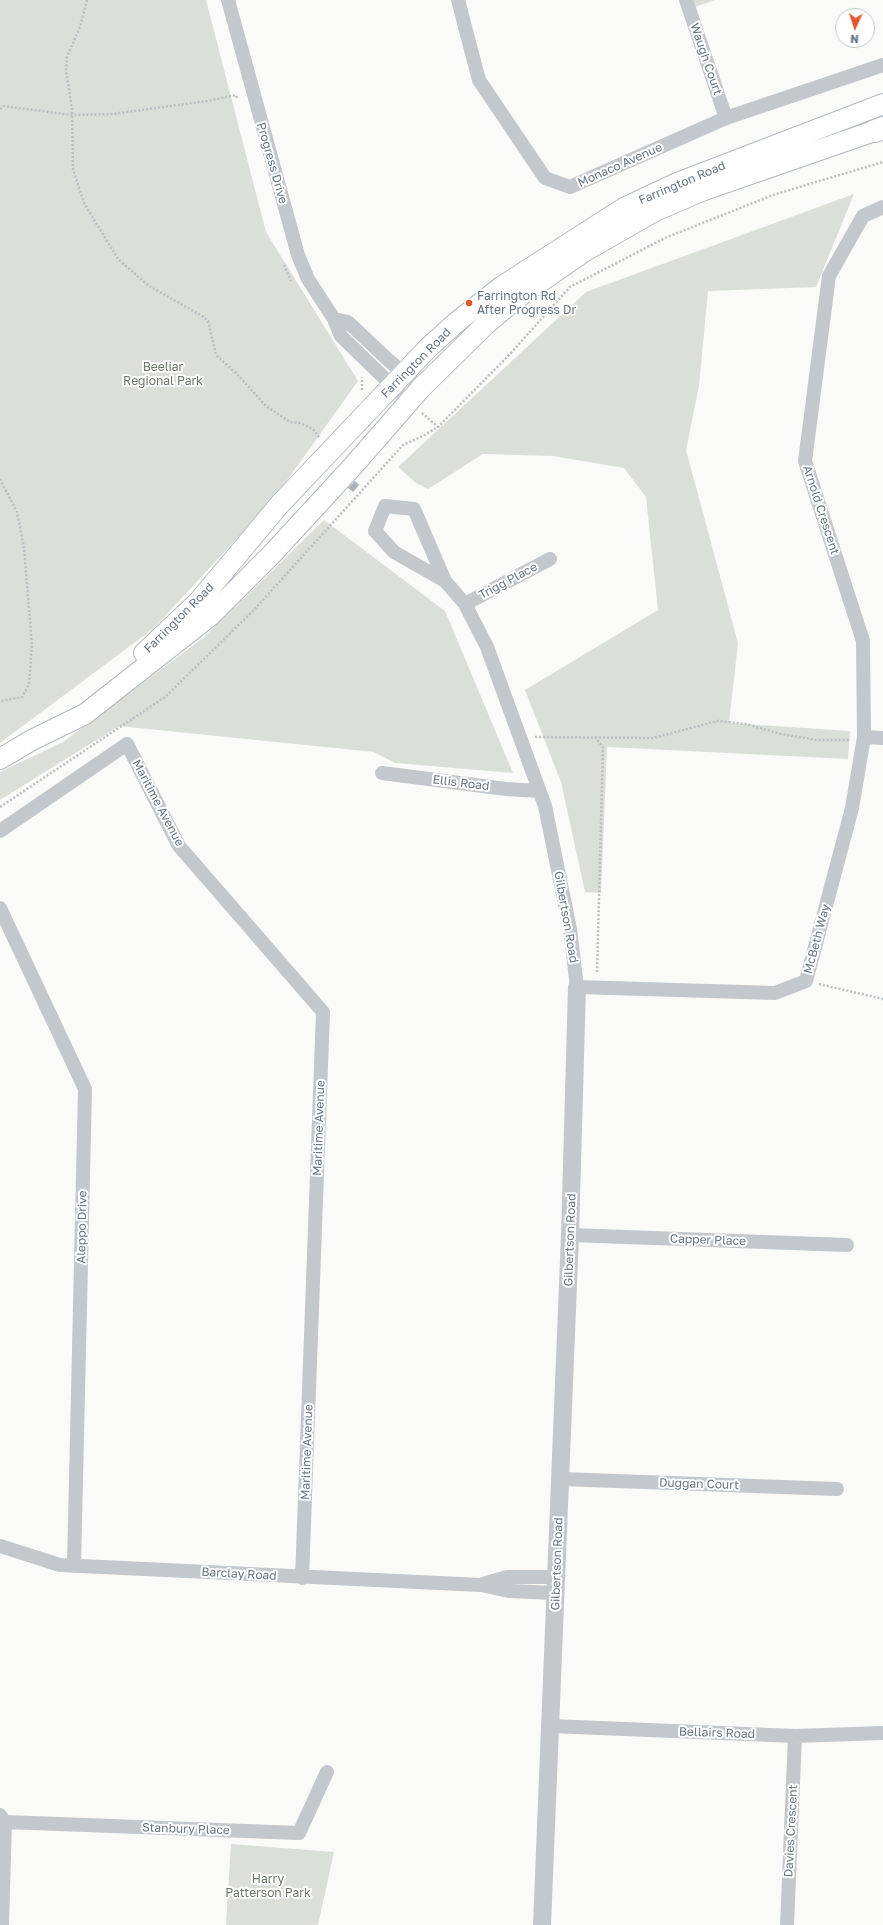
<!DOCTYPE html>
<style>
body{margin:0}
#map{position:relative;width:883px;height:1925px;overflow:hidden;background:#fafaf8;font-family:"Golos Text",sans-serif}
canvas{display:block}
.north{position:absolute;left:835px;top:8px;width:40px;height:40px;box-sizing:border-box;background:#fff;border:1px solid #c1c8cd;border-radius:50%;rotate:183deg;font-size:11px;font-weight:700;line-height:16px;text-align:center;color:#657683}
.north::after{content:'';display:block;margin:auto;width:14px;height:18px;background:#e4572e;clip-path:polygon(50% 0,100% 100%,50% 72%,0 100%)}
</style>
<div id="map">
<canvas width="883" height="1925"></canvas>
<div class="north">N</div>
</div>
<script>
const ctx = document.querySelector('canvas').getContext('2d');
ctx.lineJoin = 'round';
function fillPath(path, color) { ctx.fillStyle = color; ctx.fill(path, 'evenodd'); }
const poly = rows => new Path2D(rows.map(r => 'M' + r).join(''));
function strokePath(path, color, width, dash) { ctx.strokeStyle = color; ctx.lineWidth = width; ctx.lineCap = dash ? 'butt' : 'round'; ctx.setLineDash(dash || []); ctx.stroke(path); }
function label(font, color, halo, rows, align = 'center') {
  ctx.font = font + ' "Golos Text",sans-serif'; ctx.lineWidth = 4; ctx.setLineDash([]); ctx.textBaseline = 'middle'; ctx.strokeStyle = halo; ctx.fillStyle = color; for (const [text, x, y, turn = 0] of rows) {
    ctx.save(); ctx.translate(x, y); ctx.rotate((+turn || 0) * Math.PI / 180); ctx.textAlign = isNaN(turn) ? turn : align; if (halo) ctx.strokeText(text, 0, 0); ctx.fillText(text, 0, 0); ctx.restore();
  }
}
const green = poly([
 [0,0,206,0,266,232,358,381,275,497,154,628,0,743],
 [690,0,715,0,692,8],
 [854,194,816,287,708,291,699,386,686,450,738,643,729,723,850,731,848,759,607,747,601,893,585,892,561,782,525,690,658,610,646,497,624,468,553,456,483,454,428,489,416,483,398,467,586,292],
 [324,520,445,611,513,773,395,763,374,752,119,726,0,800,0,772,63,742,202,639],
 [231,1844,334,1852,318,1925,226,1925]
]);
const building = poly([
 [355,481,359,485,353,492,348,488]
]);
const path = poly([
 [87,0,80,27,67,57,66,70,72,109,73,169,84,203,118,259,149,286,202,316,208,321,216,355,238,375,266,406,290,422,300,423,313,429,319,437],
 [0,109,4,106,72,115,112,114,207,101,236,95,237,98],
 [284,265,291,281],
 [362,390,362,377],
 [422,413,438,427],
 [0,479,17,512,24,548,32,645,29,684,22,697,0,701],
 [535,737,653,738,718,721,746,724,781,734,817,740,850,740],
 [595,737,603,747,597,974],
 [0,807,165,697,253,611,403,445,423,436,438,427,511,353,570,287,665,238,773,195,883,162],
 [819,984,883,999]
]);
const minor = poly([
 [228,0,298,255,308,279,334,319,341,336,409,402],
 [458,0,479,80,545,178,570,187,726,118,883,65],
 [686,0,726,118],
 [334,319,348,322,386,358,421,388],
 [445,581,394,552,375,531,385,506,414,509,445,581,465,604,487,647,545,806,570,929,577,987,775,993,806,981,852,808,864,737,883,738],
 [465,604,550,559],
 [864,737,863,641,805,461,829,276,863,216,883,207],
 [382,773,506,789,539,791],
 [0,831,127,744,179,846,323,1012,302,1578],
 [0,908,85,1089,74,1566],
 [570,1235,847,1245],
 [561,1479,837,1489],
 [0,1546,60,1565,481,1585,509,1591,556,1593],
 [483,1584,507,1577,557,1577],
 [551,1726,795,1736,883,1733],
 [0,1815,5,1822,2,1925],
 [5,1822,299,1833,327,1772],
 [787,1925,795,1736]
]);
const tertiary = poly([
 [542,1925,570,1235,577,987]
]);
const secondary = poly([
 [144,653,199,601,280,504,428,348,458,321,501,287,624,208,677,183,883,104],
 [0,759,32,740,85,714,210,616,272,554,353,466,421,388,485,325,517,298,585,251,655,211,704,190,883,128]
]);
const primary = poly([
 [875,131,883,128]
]);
const markers = [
 [469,303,4,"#e4572e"]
];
const streetNames = [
 ["Waugh Court",706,59,71],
 ["Progress Drive",272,163,74],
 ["Monaco Avenue",620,165,-24],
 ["Farrington Road",682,183,-23],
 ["Farrington Road",416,363,-45],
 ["Arnold Crescent",821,510,72],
 ["Trigg Place",508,581,-28],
 ["Farrington Road",179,618,-45],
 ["Ellis Road",461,783,7],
 ["Maritime Avenue",158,803,62],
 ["Gilbertson Road",566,917,80],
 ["McBeth Way",817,939,-75],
 ["Maritime Avenue",319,1128,-88],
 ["Aleppo Drive",82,1227,-89],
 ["Gilbertson Road",570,1240,-88],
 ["Capper Place",708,1240,2],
 ["Maritime Avenue",307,1452,-88],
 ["Duggan Court",699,1484,2],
 ["Gilbertson Road",557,1564,-88],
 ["Barclay Road",239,1574,3],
 ["Bellairs Road",717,1733,2],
 ["Stanbury Place",186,1829,2],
 ["Davies Crescent",791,1831,-87]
];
const poiNames = [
 ["Farrington Rd",477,296],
 ["After Progress Dr",477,310]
];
const parkNames = [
 ["Beeliar",163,367],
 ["Regional Park",163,381],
 ["Harry",268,1879],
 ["Patterson Park",268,1893]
];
fillPath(green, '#dadfd7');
fillPath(building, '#aab3b9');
strokePath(secondary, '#b3babf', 22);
strokePath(primary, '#b5babe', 24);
strokePath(path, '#bbbfc2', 2.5, [2, 2]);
strokePath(minor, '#c3c8cc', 14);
strokePath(tertiary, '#c3c8cc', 18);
strokePath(secondary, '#fff', 20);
strokePath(primary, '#fff', 22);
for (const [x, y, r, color] of markers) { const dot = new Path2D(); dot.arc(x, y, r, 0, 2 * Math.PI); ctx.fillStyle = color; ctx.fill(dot); strokePath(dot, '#fff', 1.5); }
label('12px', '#657683', '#fff', streetNames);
label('12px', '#657683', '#fff', poiNames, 'left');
label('12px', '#687a64', '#fff', parkNames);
</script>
